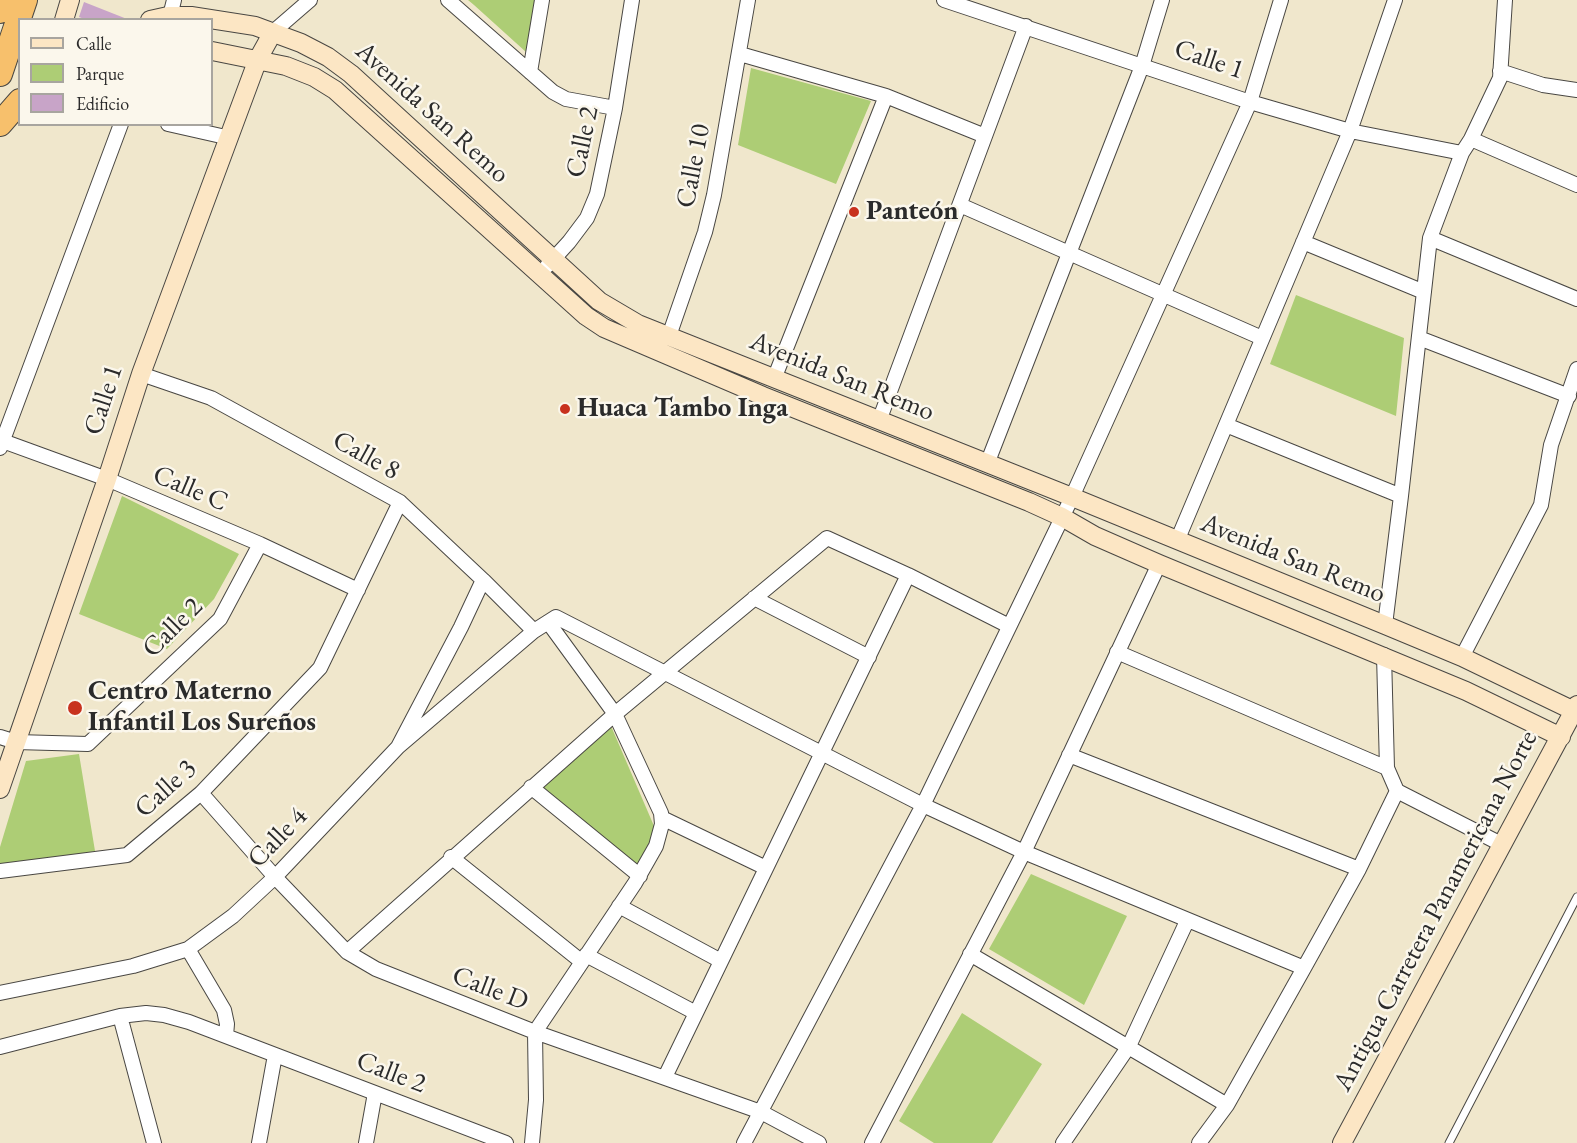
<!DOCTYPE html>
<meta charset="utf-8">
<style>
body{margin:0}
#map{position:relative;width:1577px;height:1143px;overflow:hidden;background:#f0e7cc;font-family:"EB Garamond",serif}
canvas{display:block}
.legend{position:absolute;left:18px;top:18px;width:195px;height:108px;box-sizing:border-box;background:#fbf7ec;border:2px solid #a8a59f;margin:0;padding:8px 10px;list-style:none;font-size:18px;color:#2b2b2b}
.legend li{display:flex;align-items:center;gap:12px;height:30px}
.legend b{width:30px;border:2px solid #a8a59f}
</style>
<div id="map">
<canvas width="1577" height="1143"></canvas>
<ul class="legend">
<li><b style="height:8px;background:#fce6c4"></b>Calle</li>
<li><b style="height:16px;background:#adcd75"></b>Parque</li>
<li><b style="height:16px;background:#c8a4c8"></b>Edificio</li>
</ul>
</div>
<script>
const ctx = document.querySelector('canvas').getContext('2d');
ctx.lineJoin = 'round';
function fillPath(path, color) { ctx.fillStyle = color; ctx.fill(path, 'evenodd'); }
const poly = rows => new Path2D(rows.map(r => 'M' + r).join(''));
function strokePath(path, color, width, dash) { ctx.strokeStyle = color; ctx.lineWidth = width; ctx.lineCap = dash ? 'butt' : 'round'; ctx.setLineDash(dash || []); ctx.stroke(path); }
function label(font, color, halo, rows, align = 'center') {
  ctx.font = font + ' "EB Garamond",serif'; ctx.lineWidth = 5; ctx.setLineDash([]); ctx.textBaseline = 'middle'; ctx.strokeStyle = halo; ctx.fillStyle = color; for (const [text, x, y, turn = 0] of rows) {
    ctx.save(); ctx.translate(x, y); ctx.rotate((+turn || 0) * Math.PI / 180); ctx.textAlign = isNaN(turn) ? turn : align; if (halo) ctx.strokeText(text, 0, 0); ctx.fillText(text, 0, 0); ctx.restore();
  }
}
const green = poly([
 [468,0,535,0,526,52,474,5],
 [751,68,871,101,836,184,738,145],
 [1296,295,1404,338,1396,416,1270,364],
 [122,496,239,554,214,599,167,649,79,614],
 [611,726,654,826,649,843,636,867,541,789],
 [79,754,95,851,0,869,0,847,26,761],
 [1031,874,1127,916,1084,1005,989,949],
 [962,1013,1042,1064,992,1143,934,1143,899,1121]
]);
const building = poly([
 [84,2,127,19,126,20,87,20,79,17]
]);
const lane = poly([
 [1449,1143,1577,897]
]);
const street = poly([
 [448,0,553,92,566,99,615,108],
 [944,0,1250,102,1350,131,1462,153],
 [169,20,174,0],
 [273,32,310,0],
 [740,54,886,96,985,136],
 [1500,71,1543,85,1577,90],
 [530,72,542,0],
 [168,124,230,138],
 [1471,139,1577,185],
 [960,205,1262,338],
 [1430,238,1577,299],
 [1303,242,1424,292],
 [547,266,569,242,587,218,597,194,615,108,632,0],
 [669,336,705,232,714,195,748,0],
 [1419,338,1569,396],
 [141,374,211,398,400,502,483,580,534,631],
 [774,379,886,96],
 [879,421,1026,26],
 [1226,425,1401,496],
 [0,440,107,479,260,544,358,590],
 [0,448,121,124],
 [987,464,1142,66,1162,0],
 [1177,541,1350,131,1395,0],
 [754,598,869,657],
 [1385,625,1401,496,1430,238,1462,153,1471,139,1500,78,1505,0],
 [1117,652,1387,768],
 [1384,655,1387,768,1397,791,1503,845],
 [1462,657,1541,505,1551,445,1577,369],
 [0,737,16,742,88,744,220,619,260,544],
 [398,747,534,631,556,617,923,805,1024,852,1304,968],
 [1069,755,1359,869],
 [531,787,640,876],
 [201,793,275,877,347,952,376,969,535,1032,761,1112,819,1143],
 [662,818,766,868],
 [451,857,582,962],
 [0,871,127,855,201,793,320,668,400,502],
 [619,906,721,961],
 [188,949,224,1010,227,1024,226,1036],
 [347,952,615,714,827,538,908,575,1009,626],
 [970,954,1227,1105],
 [586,955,696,1013],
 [0,993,133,966,188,949,233,916,275,877,398,747,461,627,483,580],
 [120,1016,154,1143],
 [0,1047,120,1016,146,1013,164,1015,189,1022,506,1143],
 [665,1077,908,575],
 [259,1143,275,1055],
 [366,1143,375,1093],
 [532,1143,536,1100,535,1032,635,883,656,846,662,824,661,813,615,714,548,622],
 [744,1143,923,805,1072,497,1250,102,1281,0],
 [872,1143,1024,852,1159,564],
 [1063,1143,1129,1046,1187,921],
 [1199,1143,1227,1105,1304,968,1359,869,1397,791]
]);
const secondary = poly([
 [64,20,70,0],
 [150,20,168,16,191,16,255,26,301,43,328,57,351,74,599,301,638,324,1072,497,1385,625,1462,657,1574,711],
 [212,51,286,66,314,77,335,90,586,316,604,328,763,396,1029,502,1062,517,1095,536,1159,564,1466,691,1561,737],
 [0,789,107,479,141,374,258,59,273,32],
 [1342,1143,1577,705]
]);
const highway = poly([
 [0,11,4,0],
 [0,74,25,0],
 [0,124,20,101]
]);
const markers = [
 [854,212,6,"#c8321e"],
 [565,409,6,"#c8321e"],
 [75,708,8,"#c8321e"]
];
const streetNames = [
 ["Calle 1",1209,60,19],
 ["Avenida San Remo",432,113,42],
 ["Calle 2",583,142,-78],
 ["Calle 10",694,166,-79],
 ["Avenida San Remo",842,377,22],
 ["Calle 1",104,400,-72],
 ["Calle 8",366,456,29],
 ["Calle C",190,489,23],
 ["Avenida San Remo",1293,559,22],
 ["Calle 2",173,628,-45],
 ["Calle 3",166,789,-42],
 ["Calle 4",278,838,-46],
 ["Antigua Carretera Panamericana Norte",1436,911,-62],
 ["Calle D",490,989,21],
 ["Calle 2",391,1073,21]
];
const poiNames = [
 ["Panteón",866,212],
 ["Huaca Tambo Inga",577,409],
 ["Centro Materno",88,692],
 ["Infantil Los Sureños",88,723]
];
fillPath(green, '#adcd75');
fillPath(building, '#c8a4c8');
strokePath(lane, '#494743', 9);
strokePath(street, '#494743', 16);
strokePath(secondary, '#494743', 20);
strokePath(highway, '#494743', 26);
strokePath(lane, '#fff', 7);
strokePath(street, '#fff', 14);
strokePath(secondary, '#fce6c4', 18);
strokePath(highway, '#f7c06c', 24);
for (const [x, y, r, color] of markers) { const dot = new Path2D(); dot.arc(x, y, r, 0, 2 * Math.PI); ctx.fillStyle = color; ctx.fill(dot); strokePath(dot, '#fbf7ec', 2); }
label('27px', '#2b2b2b', '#fbf7ec', streetNames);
label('bold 27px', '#2b2b2b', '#fbf7ec', poiNames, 'left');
</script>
